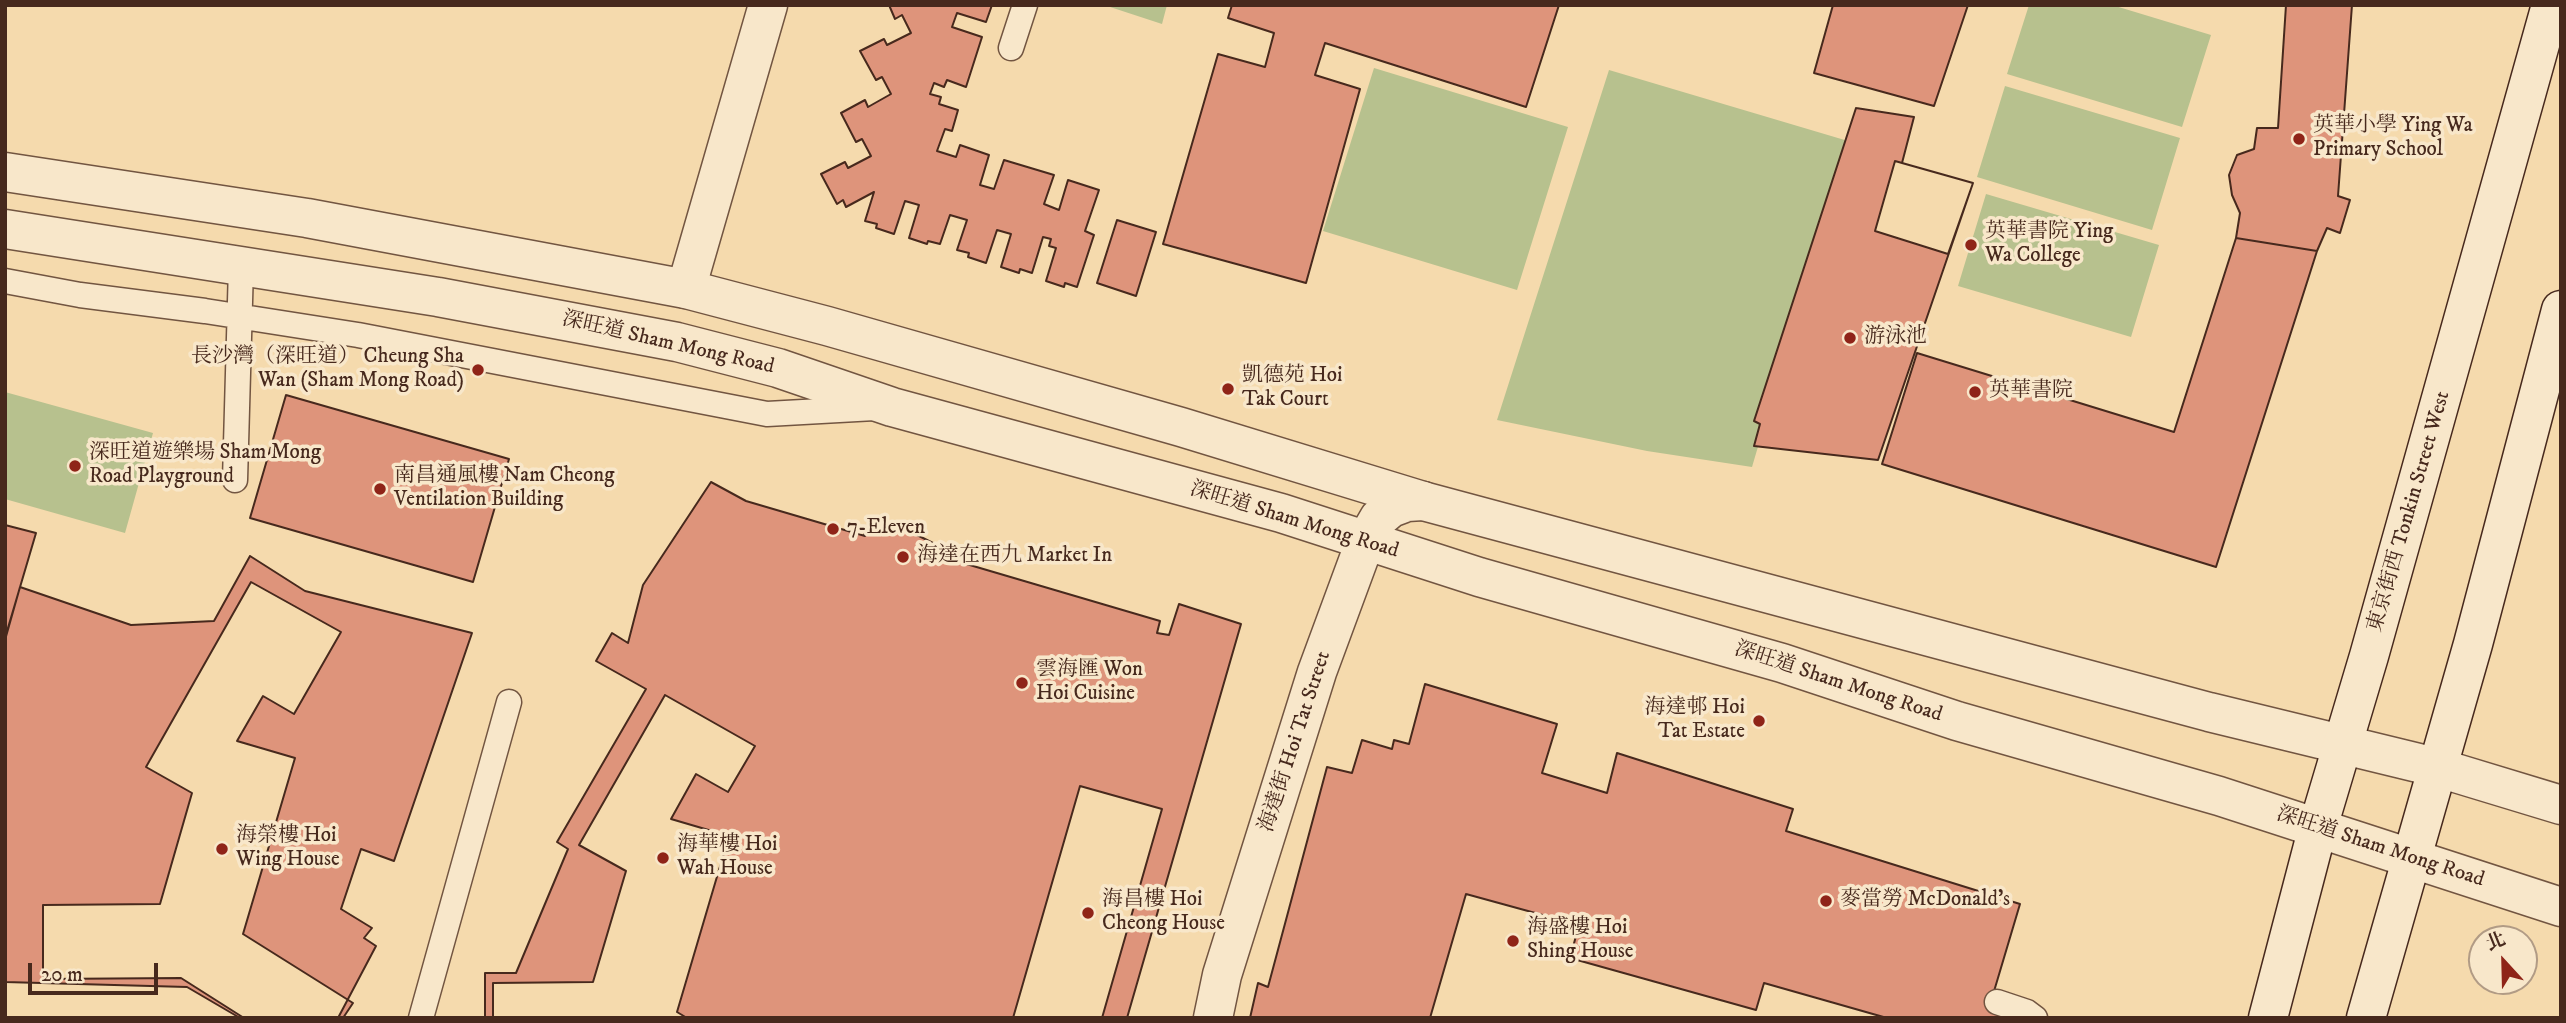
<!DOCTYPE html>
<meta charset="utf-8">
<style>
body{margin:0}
#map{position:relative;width:2566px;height:1023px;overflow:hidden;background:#f5daad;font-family:"IM FELL DW Pica","Noto Serif TC",serif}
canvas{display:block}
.frame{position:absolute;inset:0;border:7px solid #47291d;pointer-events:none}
.north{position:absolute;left:2468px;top:925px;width:70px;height:70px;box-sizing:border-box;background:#f8e7ca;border:2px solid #b19b85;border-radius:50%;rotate:338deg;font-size:19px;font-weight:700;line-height:28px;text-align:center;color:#47291d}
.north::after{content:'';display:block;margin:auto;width:24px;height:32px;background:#8f2418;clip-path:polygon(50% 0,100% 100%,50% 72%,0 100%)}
.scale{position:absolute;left:28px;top:963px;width:130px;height:32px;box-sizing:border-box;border:4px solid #47291d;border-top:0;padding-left:9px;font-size:21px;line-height:24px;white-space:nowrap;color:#47291d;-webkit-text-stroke:5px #f8e7ca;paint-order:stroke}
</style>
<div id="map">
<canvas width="2566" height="1023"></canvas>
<div class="frame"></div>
<div class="north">北</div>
<div class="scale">20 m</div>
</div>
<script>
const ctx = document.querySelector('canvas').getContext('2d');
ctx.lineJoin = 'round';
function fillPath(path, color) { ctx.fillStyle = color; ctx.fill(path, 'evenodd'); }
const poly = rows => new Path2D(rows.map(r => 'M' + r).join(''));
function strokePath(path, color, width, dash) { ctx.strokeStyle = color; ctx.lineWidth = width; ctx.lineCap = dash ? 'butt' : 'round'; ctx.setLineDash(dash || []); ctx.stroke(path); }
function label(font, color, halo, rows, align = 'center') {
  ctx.font = font + ' "IM FELL DW Pica","Noto Serif TC",serif'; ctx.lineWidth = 7; ctx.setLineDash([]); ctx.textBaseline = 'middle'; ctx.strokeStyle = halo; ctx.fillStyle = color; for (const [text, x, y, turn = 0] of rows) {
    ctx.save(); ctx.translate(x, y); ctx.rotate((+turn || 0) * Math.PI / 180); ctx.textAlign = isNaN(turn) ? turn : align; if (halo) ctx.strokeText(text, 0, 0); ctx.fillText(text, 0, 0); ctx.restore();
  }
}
const green = poly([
 [1104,5,1167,5,1162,24],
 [2029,5,2112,5,2211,35,2182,127,2007,74],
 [1374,68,1568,127,1517,290,1323,231],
 [1609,70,1848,141,1752,467,1647,451,1497,420],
 [2005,86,2180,138,2152,230,1977,177],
 [1986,194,2159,245,2131,337,1958,286],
 [5,392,153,433,125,533,5,499]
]);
const building = poly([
 [889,5,992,5,986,22,957,13,952,27,982,37,966,87,947,80,944,87,934,83,930,94,941,97,939,104,958,110,952,131,945,129,937,151,956,157,960,145,989,155,980,185,994,189,1004,160,1054,175,1044,204,1059,210,1068,180,1099,190,1085,231,1094,235,1077,287,1065,283,1064,287,1046,281,1056,248,1049,246,1051,239,1043,237,1032,273,1020,269,1019,273,1001,267,1011,234,997,230,986,263,968,257,969,253,957,250,967,220,950,215,940,244,928,241,927,244,909,238,919,205,905,201,894,234,876,228,877,224,865,221,874,192,846,207,843,200,837,204,821,174,845,162,848,168,871,156,862,139,856,142,841,113,865,100,868,107,891,94,882,77,876,80,860,51,884,39,887,45,911,33,902,15,895,19,889,5],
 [1232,5,1559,5,1526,107,1325,43,1315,75,1360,89,1306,283,1163,244,1218,54,1265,67,1274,33,1228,18,1232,5],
 [1833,5,1968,5,1934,106,1814,73,1833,5],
 [2286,5,2352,5,2338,196,2350,200,2340,233,2327,228,2317,251,2236,238,2240,213,2232,195,2229,175,2237,155,2254,149,2257,128,2278,128,2286,5],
 [1856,108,1914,117,1902,163,1973,183,1878,460,1754,446,1760,424,1754,421,1856,108],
 [1895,161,1973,183,1948,254,1875,231,1895,161],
 [1117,220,1156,232,1136,296,1097,283,1117,220],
 [2236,238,2317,251,2216,567,1882,464,1917,353,2174,432,2236,238],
 [286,395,509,459,473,582,250,518,286,395],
 [711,482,746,501,865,536,863,528,892,528,913,533,953,553,946,558,1160,621,1157,633,1169,635,1179,604,1241,624,1127,1018,485,1018,485,973,516,973,568,849,557,842,646,689,596,661,612,633,628,643,643,585,711,482],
 [5,525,36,533,5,638,5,525],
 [250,556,305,591,472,633,394,861,361,849,341,909,372,928,364,938,376,946,338,1018,240,1018,187,987,5,982,5,640,20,587,131,625,214,621,250,556],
 [251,582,341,632,294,714,263,696,237,741,295,758,243,934,353,1003,343,1018,244,1018,181,978,43,979,43,905,160,904,192,793,146,767,251,582],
 [1425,684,1557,724,1542,773,1607,793,1617,753,1793,809,1786,831,2020,904,1992,998,2018,1018,1250,1018,1258,983,1268,987,1327,767,1352,773,1362,740,1392,749,1394,740,1409,744,1425,684],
 [665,695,755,746,728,792,696,774,671,819,729,836,677,1012,687,1018,493,1018,493,983,593,982,626,871,579,845,665,695],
 [1080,786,1162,809,1102,1018,1013,1018,1080,786],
 [1466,894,1579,925,1570,958,1756,1010,1764,983,1887,1018,1430,1018,1466,894]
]);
const service = poly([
 [1011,48,1025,5],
 [5,281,80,295,205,311,358,335,767,414,875,408],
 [235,480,241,266],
 [1997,1002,2027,1012,2035,1018],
 [421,1018,509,702]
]);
const minor = poly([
 [686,289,768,5],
 [1213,1018,1222,975,1317,672,1365,542,1379,518,1391,508,1407,502,1423,501]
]);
const tertiary = poly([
 [5,172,307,218,686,289,827,326,1181,427,1423,501,2209,712,2439,768,2561,805],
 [5,229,438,297,677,342,778,368,892,407,1281,513,1479,577,1782,663,1957,721,2219,796,2561,907]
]);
const secondary = poly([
 [2268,1018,2318,827,2369,656,2551,5],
 [2366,1018,2473,644,2561,310]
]);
const markers = [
 [2299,139,7,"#8f2418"],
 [1971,245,7,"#8f2418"],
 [1850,338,7,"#8f2418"],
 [478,370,7,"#8f2418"],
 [1228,389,7,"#8f2418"],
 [1975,392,7,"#8f2418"],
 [75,466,7,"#8f2418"],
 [380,489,7,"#8f2418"],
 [833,529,7,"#8f2418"],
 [903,557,7,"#8f2418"],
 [1022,683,7,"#8f2418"],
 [1759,721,7,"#8f2418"],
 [222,849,7,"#8f2418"],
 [663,858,7,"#8f2418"],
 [1826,901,7,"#8f2418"],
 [1088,913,7,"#8f2418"],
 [1513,941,7,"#8f2418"]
];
const poiNames = [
 ["英華小學 Ying Wa",2313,127],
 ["Primary School",2313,151],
 ["英華書院 Ying",1985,233],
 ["Wa College",1985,257],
 ["游泳池",1864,338],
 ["長沙灣（深旺道） Cheung Sha",464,358,"right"],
 ["Wan (Sham Mong Road)",464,382,"right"],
 ["凱德苑 Hoi",1242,377],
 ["Tak Court",1242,401],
 ["英華書院",1989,392],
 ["深旺道遊樂場 Sham Mong",89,454],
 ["Road Playground",89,478],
 ["南昌通風樓 Nam Cheong",394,477],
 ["Ventilation Building",394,501],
 ["7-Eleven",847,529],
 ["海達在西九 Market In",917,557],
 ["雲海匯 Won",1036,671],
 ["Hoi Cuisine",1036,695],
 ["海達邨 Hoi",1745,709,"right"],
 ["Tat Estate",1745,733,"right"],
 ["海榮樓 Hoi",236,837],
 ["Wing House",236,861],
 ["海華樓 Hoi",677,846],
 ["Wah House",677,870],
 ["海昌樓 Hoi",1102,901],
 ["Cheong House",1102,925],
 ["麥當勞 McDonald's",1840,901],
 ["海盛樓 Hoi",1527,929],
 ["Shing House",1527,953]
];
const streetNames = [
 ["深旺道 Sham Mong Road",668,344,13],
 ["東京街西 Tonkin Street West",2410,512,-74],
 ["深旺道 Sham Mong Road",1294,521,17],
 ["深旺道 Sham Mong Road",1838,683,18],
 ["海達街 Hoi Tat Street",1296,742,-72],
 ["深旺道 Sham Mong Road",2380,848,18]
];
fillPath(green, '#b7c18e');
fillPath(building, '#de947b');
strokePath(building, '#47291d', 2);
strokePath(service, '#725541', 27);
strokePath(minor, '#725541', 41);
strokePath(tertiary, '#725541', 41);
strokePath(secondary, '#47291d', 41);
strokePath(service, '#f8e7ca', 24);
strokePath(minor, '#f8e7ca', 38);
strokePath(tertiary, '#f8e7ca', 38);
strokePath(secondary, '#f8e7ca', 38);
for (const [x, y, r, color] of markers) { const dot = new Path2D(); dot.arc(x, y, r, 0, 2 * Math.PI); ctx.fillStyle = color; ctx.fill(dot); strokePath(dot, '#f8e7ca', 2.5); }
label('21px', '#47291d', '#f8e7ca', poiNames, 'left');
label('21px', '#47291d', '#f8e7ca', streetNames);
</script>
